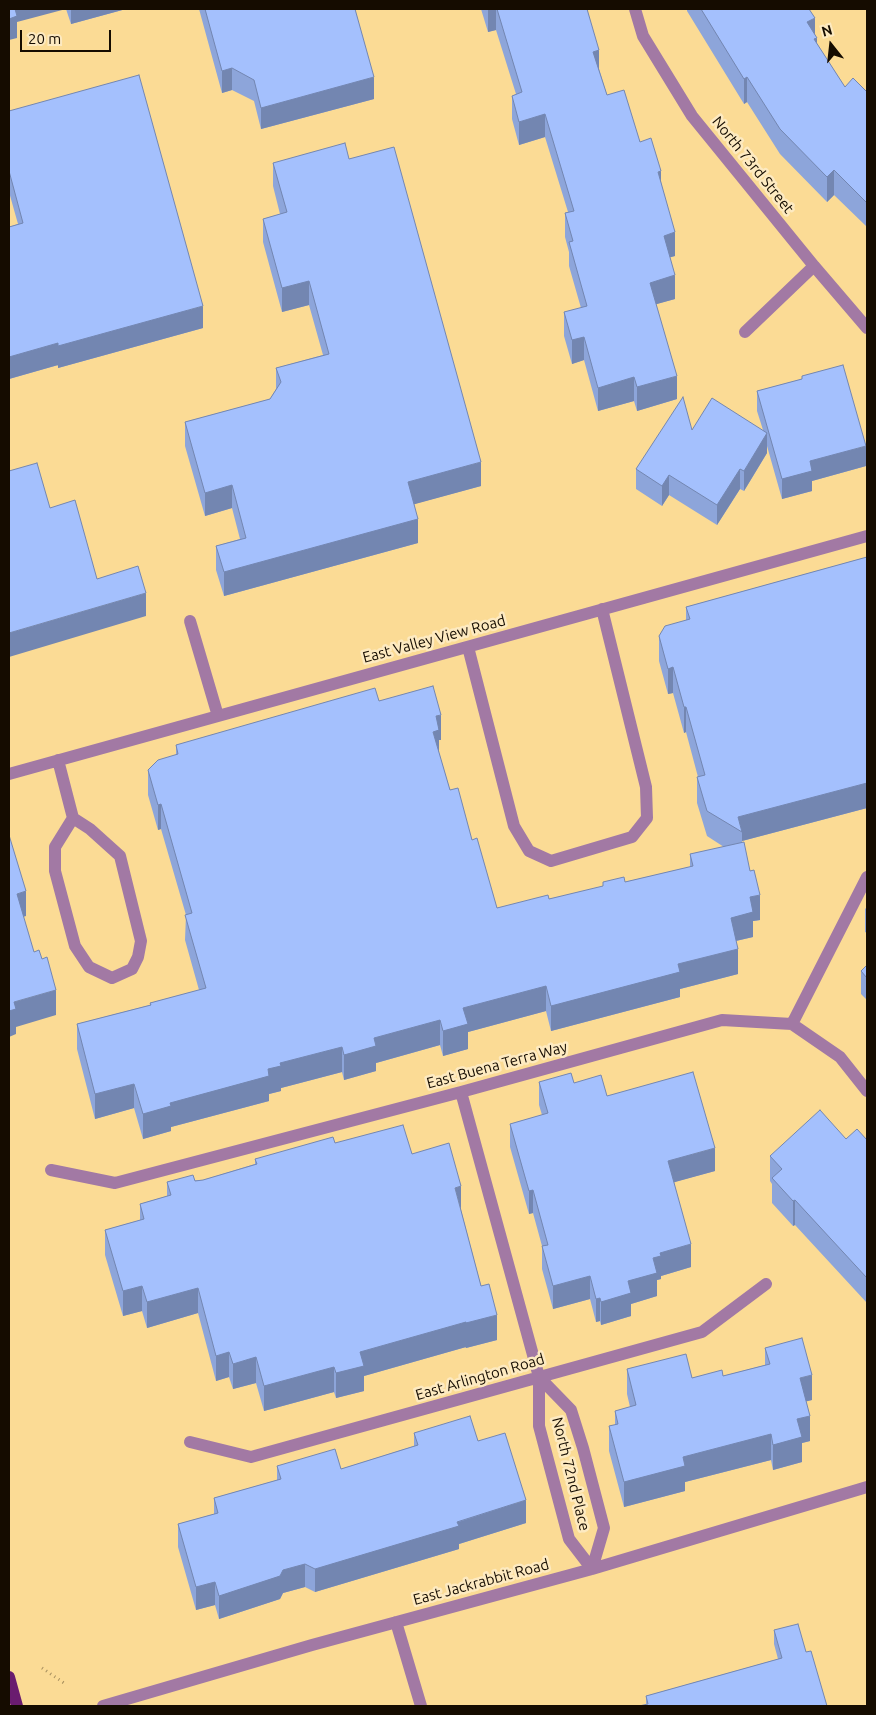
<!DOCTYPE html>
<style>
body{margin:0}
#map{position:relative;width:876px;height:1715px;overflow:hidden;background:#fbdb95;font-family:Ubuntu,sans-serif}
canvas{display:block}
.frame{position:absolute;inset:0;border:10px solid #150c00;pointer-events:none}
.north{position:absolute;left:806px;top:20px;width:50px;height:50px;-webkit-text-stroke:4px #fdeac1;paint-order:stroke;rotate:344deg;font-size:14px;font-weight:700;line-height:20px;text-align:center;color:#150c00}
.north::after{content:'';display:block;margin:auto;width:18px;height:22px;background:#150c00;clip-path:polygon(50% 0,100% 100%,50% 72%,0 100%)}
.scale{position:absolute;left:20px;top:30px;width:91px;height:22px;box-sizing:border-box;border:2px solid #150c00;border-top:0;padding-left:6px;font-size:15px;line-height:18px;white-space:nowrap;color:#150c00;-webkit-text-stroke:4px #fdeac1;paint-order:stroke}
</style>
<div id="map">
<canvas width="876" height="1715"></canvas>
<div class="frame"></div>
<div class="north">N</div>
<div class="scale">20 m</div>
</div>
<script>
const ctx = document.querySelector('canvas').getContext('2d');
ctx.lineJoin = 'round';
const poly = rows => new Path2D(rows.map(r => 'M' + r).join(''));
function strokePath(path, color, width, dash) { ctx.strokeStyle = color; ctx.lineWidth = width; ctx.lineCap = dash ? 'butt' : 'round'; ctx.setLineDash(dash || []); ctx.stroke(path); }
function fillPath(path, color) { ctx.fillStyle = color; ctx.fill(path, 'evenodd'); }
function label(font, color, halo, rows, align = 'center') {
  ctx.font = font + ' Ubuntu,sans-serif'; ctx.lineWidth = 5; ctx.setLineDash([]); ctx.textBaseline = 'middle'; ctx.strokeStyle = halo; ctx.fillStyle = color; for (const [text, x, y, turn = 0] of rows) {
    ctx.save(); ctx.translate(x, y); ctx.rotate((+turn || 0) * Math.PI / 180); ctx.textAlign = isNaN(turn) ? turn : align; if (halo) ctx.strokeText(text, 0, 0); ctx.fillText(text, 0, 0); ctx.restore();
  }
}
const path = poly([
 [42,1668,64,1683]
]);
const minor = poly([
 [635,9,643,36,692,116,814,266,867,328],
 [745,332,814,266],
 [190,621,218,716],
 [468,647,514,826,529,851,551,861,632,837,647,818,646,787,602,609],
 [58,760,73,818,90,829,120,856,141,941,138,957,132,969,112,978,89,967,75,946,55,871,55,847,73,818],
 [9,774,867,536],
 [792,1024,867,877],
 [792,1024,840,1057,867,1091],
 [461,1092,539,1377,539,1426,569,1539,592,1569],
 [51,1170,115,1183,461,1092,722,1020,792,1024],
 [539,1377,571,1410,583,1448,604,1528,592,1569],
 [190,1442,251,1457,702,1332,766,1284],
 [396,1622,421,1706],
 [103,1706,312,1645,592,1569,867,1487]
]);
const major = poly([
 [9,1677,17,1706]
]);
const wall = poly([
 [66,9,126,9,71,24],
 [199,9,355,9,374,99,261,129,254,101,232,90,222,93],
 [481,9,587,9,599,69,607,95,640,142,661,182,675,256,670,257,675,299,656,304,677,399,637,411,634,401,598,411,584,360,572,364,564,336,564,312,581,308,569,266,569,252,565,237,565,213,568,212,545,137,519,145,512,119,512,96,516,94,496,30,488,32],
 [687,9,809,9,817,44,845,87,867,92,867,235,866,233,866,226,834,195,827,202,780,154,747,102,744,104,687,11],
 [9,111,203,328,58,368,58,365,9,379,9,227,18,224,9,192],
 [349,159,481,486,414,504,418,543,224,596,216,570,216,546,240,539,232,508,205,516,185,446,185,422,270,399,276,389,276,368,323,355,309,305,282,312,263,242,263,219,280,214,273,186,273,163],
 [802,376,866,466,812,481,812,491,782,499,767,446,767,453,744,491,740,489,717,525,669,495,662,506,636,489,636,469,692,430,763,430,757,411,757,391,802,379],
 [867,557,867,808,742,841,760,920,753,921,753,937,736,941,738,974,680,989,680,997,551,1031,546,1011,468,1032,468,1049,443,1056,440,1045,376,1063,376,1071,344,1080,342,1072,281,1088,281,1091,269,1094,269,1101,171,1127,171,1131,143,1139,134,1108,95,1119,77,1049,77,1024,150,1005,150,1003,199,990,185,940,186,915,161,829,158,830,148,795,148,770,176,755,176,745,379,701,441,740,439,740,439,753,450,790,472,840,497,908,549,899,625,882,690,867,690,854,724,847,707,836,697,803,697,777,698,777,686,732,684,733,673,693,668,694,659,661,659,636,686,620,686,607],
 [867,907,867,933,865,932,865,909],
 [867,965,867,1000,861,994,861,971],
 [539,1082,574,1083,607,1096,715,1171,674,1182,691,1267,661,1276,661,1279,657,1280,657,1296,631,1304,631,1316,601,1325,600,1321,596,1322,590,1299,553,1309,542,1269,542,1246,533,1213,529,1214,510,1147,510,1124,542,1115,539,1105],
 [846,1139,867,1140,867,1303,795,1225,793,1226,772,1203,772,1184,770,1181,770,1156],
 [335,1143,412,1154,461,1210,481,1286,497,1340,466,1348,466,1347,364,1376,364,1391,336,1398,334,1392,264,1411,256,1383,233,1389,229,1377,216,1381,198,1313,147,1328,142,1311,123,1316,105,1255,105,1230,140,1220,140,1204,167,1196,167,1182,203,1180,255,1164,255,1159],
 [765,1348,812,1400,806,1401,810,1441,802,1443,802,1462,773,1470,771,1460,685,1482,685,1491,624,1507,609,1451,609,1426,615,1425,615,1411,630,1407,627,1394,627,1369,692,1378,723,1376,765,1365],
 [414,1433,478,1441,526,1523,459,1544,459,1549,315,1592,305,1587,283,1593,280,1599,219,1619,215,1605,196,1610,178,1547,178,1524,214,1514,214,1498,277,1480,277,1466,341,1469,414,1446],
 [774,1630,806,1652,646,1704,646,1696,778,1659,774,1644]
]);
const shadedWall = poly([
 [13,9,66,9,17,22,17,38,9,40,9,19],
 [71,9,126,9,71,24],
 [488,9,496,9,496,30,488,32],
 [815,18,815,39,817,38,817,63,807,22],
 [599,50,599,74,593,52],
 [232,68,232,90,222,93,222,71],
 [374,77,374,99,261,129,261,108],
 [747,77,747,102,744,104,744,79],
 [545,114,545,137,519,145,519,122],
 [834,170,834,195,827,202,827,177],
 [661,171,661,194,658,172],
 [675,232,675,256,664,259,664,236],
 [675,275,675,299,650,306,650,283],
 [309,281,309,305,282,312,282,288],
 [203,306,203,328,58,368,58,346],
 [584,337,584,360,572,364,572,340],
 [58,343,58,365,9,379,9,357],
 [677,376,677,399,637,411,637,387],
 [634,377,634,401,598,411,598,388],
 [767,433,767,453,744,491,744,471],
 [866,446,866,466,812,481,812,491,782,499,782,479,810,461],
 [481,462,481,486,408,506,408,482],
 [740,469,740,489,717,525,717,505],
 [669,475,669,495,662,506,662,486],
 [232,485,232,508,205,516,205,493],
 [418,519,418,543,224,596,224,572],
 [146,593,146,616,9,657,9,633],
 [673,667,673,693,668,694,668,669],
 [684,707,686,707,686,732,684,733],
 [441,715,441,740,439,740,439,755,433,732,436,716],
 [867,783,867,808,742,841,742,832,738,817],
 [161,804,161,829,158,830,158,805],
 [26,891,26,916,17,919,17,894],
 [760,895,760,920,753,921,753,937,731,942,731,918,750,897],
 [738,949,738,974,680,989,680,997,551,1031,551,1006,678,964],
 [546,986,546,1011,468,1032,468,1049,443,1056,443,1031,463,1008],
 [56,990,56,1015,16,1027,16,1034,9,1037,9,1011,14,1002],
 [440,1020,440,1045,376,1063,376,1071,344,1080,344,1055,374,1038],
 [342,1047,342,1072,281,1088,281,1091,269,1094,269,1101,171,1127,171,1131,143,1139,143,1114,170,1103,268,1069,280,1063],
 [134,1084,134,1108,95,1119,95,1094],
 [715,1148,715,1171,668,1184,668,1161],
 [461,1186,461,1211,455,1188],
 [533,1190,533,1213,529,1214,529,1191],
 [795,1200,795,1225,793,1226,793,1201],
 [691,1244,691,1267,661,1276,661,1279,657,1280,657,1296,631,1304,631,1316,601,1325,601,1302,628,1281,660,1253],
 [590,1276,590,1299,553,1309,553,1286],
 [142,1286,142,1311,123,1316,123,1291],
 [198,1288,198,1313,147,1328,147,1302],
 [600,1298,600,1321,596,1322,596,1299],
 [497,1315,497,1340,466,1348,466,1323],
 [466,1322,466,1347,364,1376,364,1391,336,1398,336,1373,360,1352],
 [229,1352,229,1377,216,1381,216,1356],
 [256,1357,256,1383,233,1389,233,1364],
 [334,1367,334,1392,264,1411,264,1386],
 [812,1375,812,1400,800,1403,800,1378],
 [810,1416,810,1441,802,1443,802,1462,773,1470,773,1445,797,1419],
 [771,1434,771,1460,685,1482,685,1491,624,1507,624,1482,683,1457],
 [526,1500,526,1523,459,1544,459,1549,315,1592,315,1569],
 [305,1564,305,1587,283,1593,280,1599,219,1619,219,1596,283,1570],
 [215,1582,215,1605,196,1610,196,1587]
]);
const building = poly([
 [9,9,15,9,17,16,9,19,9,9],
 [205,9,355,9,374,77,261,108,254,80,232,68,222,71,205,9],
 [497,9,587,9,599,50,593,52,607,95,624,90,640,142,651,138,661,171,658,172,675,232,664,236,675,275,650,283,677,376,637,387,634,377,598,388,584,337,572,340,564,312,587,306,569,242,573,241,565,213,574,211,545,114,519,122,512,96,522,92,497,9],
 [701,9,809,9,815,18,807,22,817,38,814,39,845,87,853,78,867,92,867,203,834,170,827,177,780,129,747,77,744,79,701,9],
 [139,75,203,306,58,346,58,343,9,357,9,227,23,223,9,171,9,111,139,75],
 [345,143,349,159,394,147,481,462,408,482,418,519,224,572,216,546,246,538,232,485,205,493,185,422,270,399,281,382,276,368,329,354,309,281,282,288,263,219,287,212,273,163,345,143],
 [843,365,866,446,810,461,812,471,782,479,757,391,802,379,802,376,843,365],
 [683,397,692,430,712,398,767,433,744,471,740,469,717,505,669,475,662,486,636,469,683,397],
 [37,463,50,508,75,500,97,579,138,566,146,593,9,633,9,471,37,463],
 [867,557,867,783,738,817,742,832,707,811,697,777,705,775,686,707,684,707,673,667,668,669,659,636,665,626,690,619,686,607,867,557],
 [433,686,441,715,436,716,439,730,433,732,450,790,458,788,472,840,477,838,497,908,548,895,549,899,603,886,603,882,624,877,625,882,693,866,690,854,744,842,750,871,754,870,760,895,750,897,753,912,731,918,738,949,678,964,680,972,551,1006,546,986,463,1008,468,1024,443,1031,440,1020,374,1038,376,1046,344,1055,342,1047,280,1063,281,1066,268,1069,269,1076,170,1103,171,1106,143,1114,134,1084,95,1094,77,1024,151,1005,150,1003,206,988,185,915,192,913,161,804,158,805,148,770,158,760,178,754,176,745,375,688,379,701,433,686],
 [9,835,26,891,17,894,34,952,39,950,42,959,47,957,56,990,14,1002,16,1009,9,1011,9,835],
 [867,965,867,978,861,971,867,965],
 [693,1072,715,1148,668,1161,691,1244,660,1253,661,1256,653,1258,657,1273,628,1281,631,1293,601,1302,600,1298,596,1299,590,1276,553,1286,542,1246,548,1245,533,1190,529,1191,510,1124,548,1113,539,1082,571,1073,574,1083,601,1075,607,1096,693,1072],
 [820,1110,846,1139,857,1129,867,1140,867,1278,795,1200,793,1201,772,1178,782,1169,770,1156,820,1110],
 [403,1125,412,1154,449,1143,461,1186,455,1188,481,1286,489,1284,497,1315,466,1323,466,1322,360,1352,364,1366,336,1373,334,1367,264,1386,256,1357,233,1364,229,1352,216,1356,198,1288,147,1302,142,1286,123,1291,105,1230,144,1219,140,1204,171,1195,167,1182,193,1175,195,1181,203,1180,257,1164,255,1159,333,1137,335,1143,403,1125],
 [802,1338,812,1375,800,1378,810,1416,797,1419,802,1437,773,1445,771,1434,683,1457,685,1466,624,1482,609,1426,618,1424,615,1411,636,1405,627,1369,686,1354,692,1378,722,1370,723,1376,770,1364,765,1348,802,1338],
 [470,1416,478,1441,505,1433,526,1500,457,1522,459,1526,315,1569,305,1564,283,1570,280,1576,219,1596,215,1582,196,1587,178,1524,218,1513,214,1498,281,1479,277,1466,335,1449,341,1469,418,1445,414,1433,470,1416],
 [798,1624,806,1652,811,1651,827,1706,639,1706,648,1704,646,1696,782,1658,774,1630,798,1624]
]);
const streetNames = [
 ["North 73rd Street",753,165,51],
 ["East Valley View Road",434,639,-15],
 ["East Buena Terra Way",497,1065,-15],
 ["East Arlington Road",480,1377,-16],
 ["North 72nd Place",571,1474,76],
 ["East Jackrabbit Road",481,1582,-15]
];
strokePath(path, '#a68f5e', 3, [1, 4]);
strokePath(minor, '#a279a4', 12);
strokePath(major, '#6a1c6f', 12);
fillPath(wall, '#8da5da');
fillPath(shadedWall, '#7386b1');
fillPath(building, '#a4c0fd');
strokePath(building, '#7386b1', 1);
label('15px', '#150c00', '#fdeac1', streetNames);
</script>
